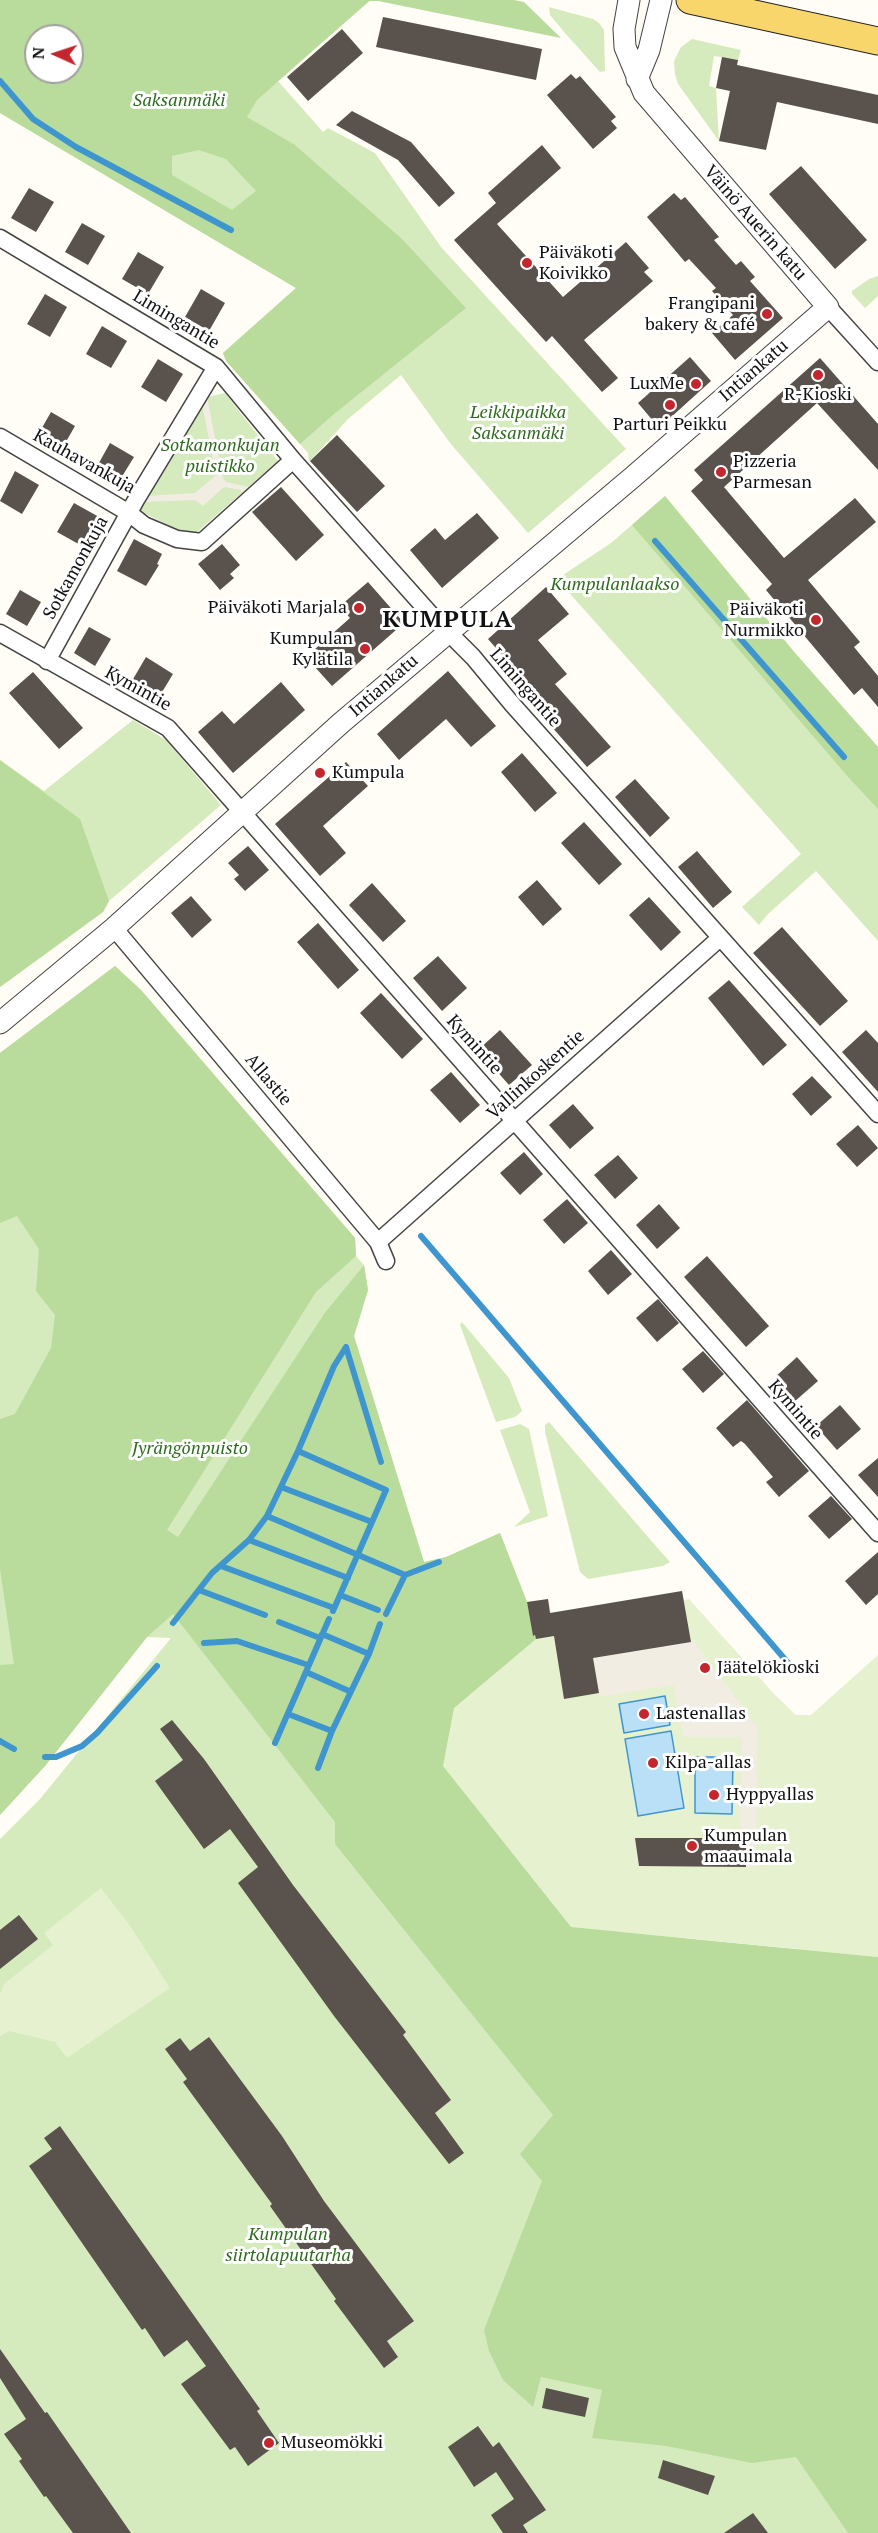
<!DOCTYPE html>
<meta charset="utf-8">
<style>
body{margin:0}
#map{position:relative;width:878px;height:2533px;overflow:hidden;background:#fffdf5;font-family:"PT Serif",serif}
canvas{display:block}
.north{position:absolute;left:24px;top:24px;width:60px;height:60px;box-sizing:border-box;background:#fff;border:2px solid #a0a0a0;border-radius:50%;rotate:273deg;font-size:16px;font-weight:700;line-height:24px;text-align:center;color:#111}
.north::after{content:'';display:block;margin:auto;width:21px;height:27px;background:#c4262e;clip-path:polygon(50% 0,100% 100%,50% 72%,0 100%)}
</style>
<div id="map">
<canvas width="878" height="2533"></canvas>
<div class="north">N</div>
</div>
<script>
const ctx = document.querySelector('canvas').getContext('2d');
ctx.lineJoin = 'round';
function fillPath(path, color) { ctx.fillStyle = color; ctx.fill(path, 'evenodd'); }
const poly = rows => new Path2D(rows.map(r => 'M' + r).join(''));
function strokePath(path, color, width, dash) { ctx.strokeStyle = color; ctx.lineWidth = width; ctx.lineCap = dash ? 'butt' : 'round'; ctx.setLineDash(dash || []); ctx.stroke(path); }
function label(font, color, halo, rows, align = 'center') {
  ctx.font = font + ' "PT Serif",serif'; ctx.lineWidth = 6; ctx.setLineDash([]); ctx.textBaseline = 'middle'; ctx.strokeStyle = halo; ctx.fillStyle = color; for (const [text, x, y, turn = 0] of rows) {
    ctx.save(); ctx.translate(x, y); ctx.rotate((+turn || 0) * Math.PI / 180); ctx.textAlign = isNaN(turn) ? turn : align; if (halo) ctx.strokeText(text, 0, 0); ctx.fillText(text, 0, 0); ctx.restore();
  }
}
const green = poly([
 [0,0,371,0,278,81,323,132,328,128,375,153,441,247,626,449,528,533,450,443,401,375,348,419,309,462,308,453,226,361,223,353,296,288,0,113],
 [36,36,72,36,72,72,36,72],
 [549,7,593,19,599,23,604,30,605,71,600,72,565,33,550,15],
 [692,39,741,50,738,60,714,56,709,86,716,88,719,141,678,84,675,74,674,61,681,47],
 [878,276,878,296,865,308,852,294,852,291,869,279],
 [225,393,278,461,195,534,179,533,162,522,138,510,207,397],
 [665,496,795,653,878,747,878,941,816,871,768,914,759,925,742,907,801,854,557,579,611,543],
 [133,720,166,740,221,805,109,901,103,912,0,987,0,760,44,791],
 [115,966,141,990,355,1238,356,1256,364,1265,368,1290,354,1336,424,1562,446,1557,500,1533,527,1602,533,1636,679,1938,796,1950,878,1859,878,2533,0,2533,0,1839,40,1799,171,1638,147,1637,45,1766,0,1815,0,1053],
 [462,1322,509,1378,522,1411,515,1417,496,1422,460,1325],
 [549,1422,648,1537,670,1562,663,1566,588,1579,580,1572,545,1432,545,1425],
 [520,1424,529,1429,548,1516,514,1527,530,1512,500,1430]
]);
const forest = poly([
 [0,0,514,0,524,2,561,38,378,1,369,1,257,100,247,117,295,145,402,239,466,308,334,414,300,444,226,361,223,353,296,288,0,113],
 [36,36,72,36,72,72,36,72],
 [199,150,226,159,256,191,232,210,172,175,172,156],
 [665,496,795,653,878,747,878,809,849,778,632,525],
 [0,760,80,819,109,901,103,912,0,987],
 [115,966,141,990,355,1238,356,1256,316,1292,167,1530,178,1537,324,1314,364,1265,368,1290,354,1336,424,1562,446,1557,500,1533,527,1602,621,1932,878,1957,878,2533,848,2533,796,2457,752,2463,666,2446,592,2438,602,2390,541,2377,533,2407,503,2380,489,2351,484,2330,542,2181,520,2154,553,2115,335,1844,335,1822,173,1614,147,1637,45,1766,0,1815,0,1665,14,1664,0,1569,0,1419,15,1414,51,1348,55,1315,36,1291,39,1249,17,1216,0,1223,0,1053]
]);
const pitch = poly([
 [682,1591,684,1600,689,1599,776,1696,796,1715,811,1715,878,1655,878,1957,571,1927,443,1766,454,1708,536,1639,535,1636,533,1636,527,1602,548,1599,551,1613],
 [101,1888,131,1927,170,1988,67,2058,55,2042,9,2031,0,2036,0,1994,4,1984,53,1945,44,1933]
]);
const plaza = poly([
 [207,397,223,478,226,482,249,487,242,493,241,490,224,487,203,506,195,500,142,502,146,496,195,493,216,475,202,404],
 [690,1636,757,1727,756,1867,746,1867,746,1839,740,1838,742,1737,683,1737,674,1685,599,1697,593,1658,691,1641]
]);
const water = poly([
 [665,1696,670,1725,624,1733,619,1704,665,1696],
 [671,1731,684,1808,638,1816,625,1739,671,1731],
 [695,1757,733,1757,732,1814,695,1813,695,1757]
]);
const stream = poly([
 [0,81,33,119,76,147,231,230],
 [655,541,844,757],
 [421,1236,795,1671],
 [346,1347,381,1462],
 [298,1451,386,1490,333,1611],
 [281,1487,372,1522],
 [267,1516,405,1575,439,1562],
 [249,1540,348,1578],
 [221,1566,334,1608],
 [199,1590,265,1615],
 [340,1595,378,1610],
 [386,1614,405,1575],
 [279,1622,320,1638],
 [173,1623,212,1573,249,1540,267,1516,298,1451,334,1366,346,1347],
 [322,1634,369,1654],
 [204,1643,237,1641,308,1665],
 [306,1672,349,1691],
 [288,1714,332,1731],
 [0,1741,14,1749],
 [275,1743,329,1619],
 [45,1757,56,1757,82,1746,97,1733,157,1666],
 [318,1768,332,1731,369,1654,380,1624]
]);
const building = poly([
 [383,17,542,49,536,80,376,47],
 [342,29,363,53,308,101,287,77],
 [722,57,738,60,737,65,878,95,878,124,777,102,766,150,719,141,730,91,716,88],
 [571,74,576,79,580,76,616,117,611,121,617,128,593,149,547,95],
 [352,111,411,142,455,193,439,207,398,160,336,125],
 [542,145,561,168,497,224,563,297,626,242,649,268,644,272,653,281,584,340,618,378,602,392,552,336,546,342,454,240,496,203,488,193],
 [801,166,867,240,835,269,769,194],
 [29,188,54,202,36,232,11,218],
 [674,193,681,200,685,197,719,237,714,240,736,265,741,261,755,277,750,281,783,318,735,360,712,333,733,315,712,291,716,288,689,259,685,262,647,217],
 [82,223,105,236,88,265,65,252],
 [138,252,164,267,148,294,122,279],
 [201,289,225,303,209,331,185,317],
 [45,294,67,307,50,337,27,324],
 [102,326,127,341,111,368,86,354],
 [690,357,711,381,659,428,638,403],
 [820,358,878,424,878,470,817,403,724,487,784,558,855,498,876,522,808,580,860,642,854,647,878,676,878,707,862,688,854,695,766,590,772,584,691,491,703,480,694,470],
 [158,359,183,374,166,402,141,387],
 [51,412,75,426,59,454,35,440],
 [337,435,385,486,357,512,310,461],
 [110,443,134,457,118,483,95,470],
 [15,471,39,485,22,514,0,501],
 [281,487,324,535,296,561,252,512],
 [74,503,99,517,82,546,57,532],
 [477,513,499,538,442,588,410,550,435,528,445,540],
 [134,539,162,554,157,564,159,565,146,586,117,571],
 [222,544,240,565,230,574,234,578,220,590,198,564],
 [368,582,404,623,332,686,306,657,350,618,340,606],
 [546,587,569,614,538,640,567,674,555,684,611,747,587,767,551,726,558,720,488,639],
 [20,590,41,602,27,626,6,614],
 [89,627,111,639,95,666,74,653],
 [146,657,173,674,156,702,129,686],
 [448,671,496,726,471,747,446,719,399,760,377,734],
 [33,672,83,728,59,749,9,693],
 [281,682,305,710,233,773,198,732,222,711,234,724],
 [522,753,557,793,535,812,501,772],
 [346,762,368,786,323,826,346,853,320,876,275,824],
 [635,779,670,818,650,837,615,797],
 [584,822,622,864,599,885,561,843],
 [248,846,269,870,245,891,234,879,239,875,228,863],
 [697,851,732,892,713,908,678,867],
 [537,880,562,909,543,926,518,897],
 [372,883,406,921,383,942,349,905],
 [191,896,212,920,192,938,171,913],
 [649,897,681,932,661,951,629,915],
 [318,923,359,970,338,989,297,942],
 [782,927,848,1001,820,1026,753,953],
 [438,956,467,988,442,1011,413,978],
 [729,980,787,1045,763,1066,708,998],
 [381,993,423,1039,402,1059,360,1013],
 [500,1030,532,1065,509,1085,478,1050],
 [866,1030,878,1043,878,1092,842,1052],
 [451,1072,480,1105,460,1123,430,1090],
 [812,1076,832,1097,811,1116,792,1094],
 [573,1104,594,1128,570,1149,549,1125],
 [858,1125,878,1148,857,1167,836,1144],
 [524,1152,543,1174,520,1195,500,1173],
 [618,1155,638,1178,615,1199,594,1175],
 [567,1199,588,1223,564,1244,543,1220],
 [659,1204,680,1228,657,1249,636,1225],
 [611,1250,632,1274,608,1295,588,1271],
 [707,1256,769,1326,746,1347,684,1277],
 [658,1299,679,1323,657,1342,636,1318],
 [703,1351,724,1374,703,1393,682,1369],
 [797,1357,818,1381,794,1402,774,1378],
 [747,1400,809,1471,779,1497,766,1482,773,1477,745,1444,741,1441,733,1447,716,1428],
 [840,1405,861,1429,837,1450,816,1426],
 [878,1458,878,1497,858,1475],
 [831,1496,852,1519,829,1539,808,1516],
 [878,1552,878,1594,866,1605,845,1581],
 [682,1591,691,1642,593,1658,599,1693,564,1699,554,1636,536,1639,535,1635,533,1636,527,1602,548,1599,550,1613],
 [172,1720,204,1759,293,1885,406,2032,403,2035,451,2100,435,2113,464,2153,449,2164,334,2016,238,1883,258,1867,230,1829,204,1849,155,1781,183,1760,160,1729],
 [635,1838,746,1838,746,1867,639,1866],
 [19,1915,38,1939,0,1969,0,1930],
 [209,2037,282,2136,324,2201,414,2321,387,2341,398,2357,384,2368,334,2301,336,2299,270,2206,272,2204,183,2082,187,2079,165,2049,180,2038,190,2051],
 [60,2126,260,2409,257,2411,279,2443,248,2466,235,2447,230,2450,181,2384,206,2366,187,2340,164,2357,145,2328,142,2330,29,2166,52,2149,44,2138],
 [0,2349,45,2413,47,2412,131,2533,73,2533,46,2496,44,2497,19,2461,22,2459,4,2434,26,2419,0,2378],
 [546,2388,589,2398,585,2417,542,2408],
 [478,2426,493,2447,499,2442,546,2510,523,2525,528,2533,503,2533,491,2515,514,2499,496,2472,474,2487,448,2447],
 [663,2460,715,2476,708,2495,658,2478],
 [753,2513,768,2533,724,2533]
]);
const minor = poly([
 [0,238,216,367,293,460,433,617,473,657,512,704,878,1114],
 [828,307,878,362],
 [0,437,129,513,144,525,177,539,202,542,293,460],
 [0,633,168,728,878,1533],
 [47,661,137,498,216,367],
 [114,928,378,1242,386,1261],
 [378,1242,720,938]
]);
const tertiary = poly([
 [637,79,649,50,661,0],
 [0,1023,114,928,341,723,634,476,828,307,644,93,625,47,624,29,629,0]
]);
const primary = poly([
 [690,0,878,41]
]);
const markers = [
 [527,263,6,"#c4262e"],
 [767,314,6,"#c4262e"],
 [818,375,6,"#c4262e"],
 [696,384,6,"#c4262e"],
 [670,405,6,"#c4262e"],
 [721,472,6,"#c4262e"],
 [359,608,6,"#c4262e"],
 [816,620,6,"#c4262e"],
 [365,649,6,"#c4262e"],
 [320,773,6,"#c4262e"],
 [705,1668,6,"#c4262e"],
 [644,1714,6,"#c4262e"],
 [653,1763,6,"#c4262e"],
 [714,1795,6,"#c4262e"],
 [692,1846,6,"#c4262e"],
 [269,2443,6,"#c4262e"]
];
const parkNames = [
 ["Saksanmäki",179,101],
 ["Leikkipaikka",518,413],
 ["Saksanmäki",518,434],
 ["Sotkamonkujan",220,446],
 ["puistikko",220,467],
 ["Kumpulanlaakso",615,585],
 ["Jyrängönpuisto",190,1449],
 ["Kumpulan",288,2235],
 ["siirtolapuutarha",288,2256]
];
const streetNames = [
 ["Väinö Auerin katu",755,223,49],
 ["Limingantie",176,320,31],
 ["Intiankatu",754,371,-41],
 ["Kauhavankuja",84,462,29],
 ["Sotkamonkuja",76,568,-61],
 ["Intiankatu",384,686,-41],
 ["Limingantie",525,688,49],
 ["Kymintie",138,689,29],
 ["Kymintie",474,1045,48],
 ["Vallinkoskentie",536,1075,-42],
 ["Allastie",268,1080,50],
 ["Kymintie",795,1410,49]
];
const poiNames = [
 ["Päiväkoti",539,253],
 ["Koivikko",539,274],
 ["Frangipani",755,304,"right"],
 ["bakery & café",755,325,"right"],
 ["LuxMe",684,384,"right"],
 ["R-Kioski",818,395,"center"],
 ["Parturi Peikku",670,425,"center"],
 ["Pizzeria",733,462],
 ["Parmesan",733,483],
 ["Päiväkoti Marjala",347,608,"right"],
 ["Päiväkoti",804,610,"right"],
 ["Nurmikko",804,631,"right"],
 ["Kumpulan",353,639,"right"],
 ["Kylätila",353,660,"right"],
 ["Kumpula",332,773],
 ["Jäätelökioski",717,1668],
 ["Lastenallas",656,1714],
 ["Kilpa-allas",665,1763],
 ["Hyppyallas",726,1795],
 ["Kumpulan",704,1836],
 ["maauimala",704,1857],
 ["Museomökki",281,2443]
];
const districtNames = [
 ["KUMPULA",448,620]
];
fillPath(green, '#d5ebbd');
fillPath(forest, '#b9dc9c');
fillPath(pitch, '#e6f2cf');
fillPath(plaza, '#f1ede2');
fillPath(water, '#b9e0f7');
strokePath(water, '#3f96cf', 1.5);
strokePath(stream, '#3f96cf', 6);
fillPath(building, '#5a524d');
strokePath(minor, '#444', 19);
strokePath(tertiary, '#444', 23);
strokePath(primary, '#222', 29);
strokePath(minor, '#fff', 16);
strokePath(tertiary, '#fff', 21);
strokePath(primary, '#f9d66b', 27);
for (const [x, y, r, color] of markers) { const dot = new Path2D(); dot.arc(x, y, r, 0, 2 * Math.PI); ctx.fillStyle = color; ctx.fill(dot); strokePath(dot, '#fff', 2); }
label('italic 18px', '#2f6b1f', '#fff', parkNames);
label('18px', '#111', '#fff', streetNames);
label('18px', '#111', '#fff', poiNames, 'left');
ctx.letterSpacing = '1.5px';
label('bold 24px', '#111', '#fff', districtNames);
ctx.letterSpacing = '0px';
</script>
